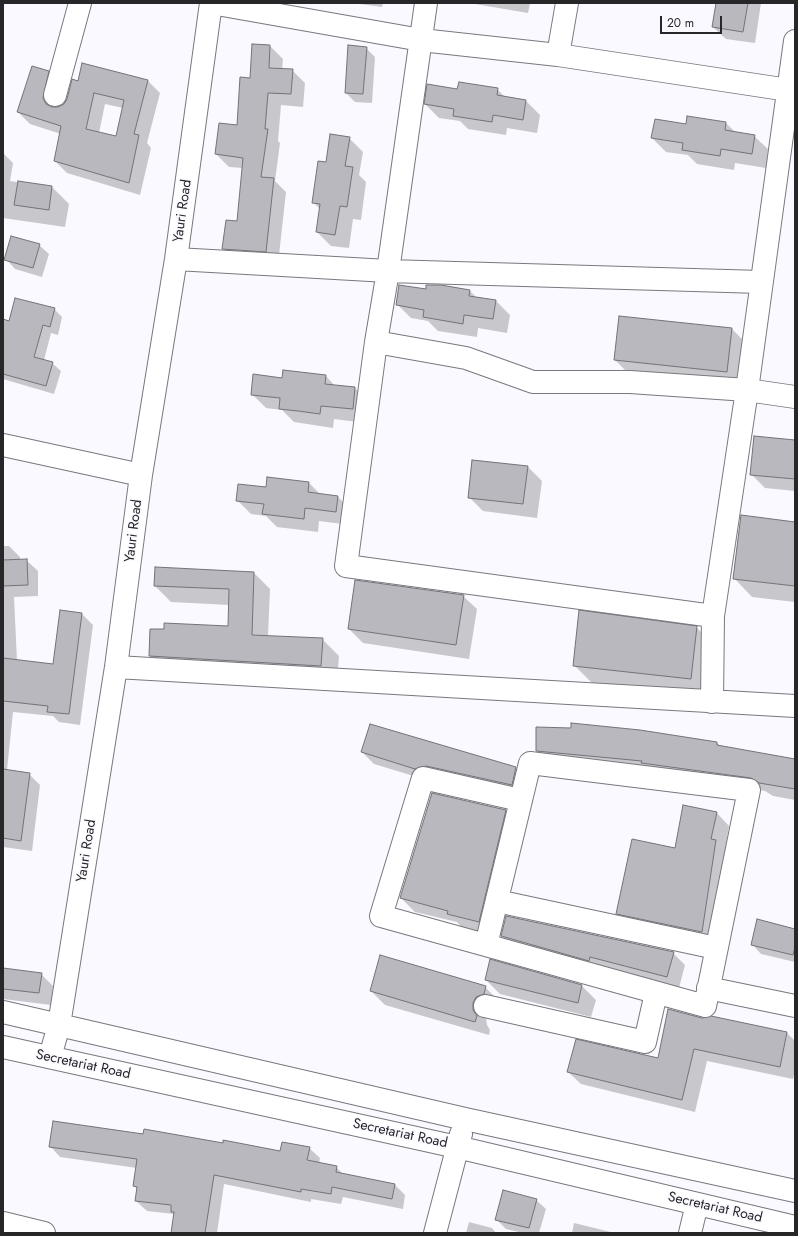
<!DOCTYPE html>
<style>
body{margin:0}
#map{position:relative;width:798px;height:1236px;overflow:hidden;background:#f9f9ff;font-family:Jost,sans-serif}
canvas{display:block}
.frame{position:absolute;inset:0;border:4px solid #27272a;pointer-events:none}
.scale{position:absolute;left:660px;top:16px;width:62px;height:18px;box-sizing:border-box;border:2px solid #27272a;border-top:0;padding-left:5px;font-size:12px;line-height:14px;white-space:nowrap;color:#27272a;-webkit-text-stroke:3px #f9f9ff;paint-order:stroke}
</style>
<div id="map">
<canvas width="798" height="1236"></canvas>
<div class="frame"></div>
<div class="scale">20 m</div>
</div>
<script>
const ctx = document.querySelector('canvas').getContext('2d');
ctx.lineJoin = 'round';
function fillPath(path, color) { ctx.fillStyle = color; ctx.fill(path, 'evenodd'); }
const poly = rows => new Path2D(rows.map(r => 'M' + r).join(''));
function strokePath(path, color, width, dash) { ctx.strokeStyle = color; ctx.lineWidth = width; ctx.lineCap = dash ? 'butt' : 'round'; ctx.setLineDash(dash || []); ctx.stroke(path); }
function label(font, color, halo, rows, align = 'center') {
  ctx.font = font + ' Jost,sans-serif'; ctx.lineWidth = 3; ctx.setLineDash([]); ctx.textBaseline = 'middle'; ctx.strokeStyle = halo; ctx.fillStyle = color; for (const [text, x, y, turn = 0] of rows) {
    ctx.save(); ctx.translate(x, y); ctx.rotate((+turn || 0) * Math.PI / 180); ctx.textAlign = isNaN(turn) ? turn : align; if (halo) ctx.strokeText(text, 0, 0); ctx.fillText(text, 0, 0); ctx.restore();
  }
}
const shadow = poly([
 [353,3,383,3,382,7],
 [469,3,530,3,528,13],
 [717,3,761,3,755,43,726,39,713,27],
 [253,45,270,46,283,59,282,70,292,70,305,83,303,107,281,105,278,141,280,143,275,181,286,192,278,264,236,262,223,249,238,222,243,168,229,167,216,154,238,126,251,79],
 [366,48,375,57,372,103,355,102,346,93],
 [48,72,60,84,55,108,65,104,73,80,78,82,148,81,160,93,147,143,151,148,140,195,67,173,55,161,61,134,30,124,18,112],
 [105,104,123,108,117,137,99,133],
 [497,89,506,98,526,101,540,115,537,133,507,128,506,135,468,129,460,121,439,118,425,104,458,90],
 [688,117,726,123,735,132,754,136,768,149,766,168,735,163,734,170,697,164,688,155,666,152,652,138,687,125],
 [349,138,363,152,359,175,366,182,361,220,353,219,349,248,331,246,317,232,321,210,313,202,327,163],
 [3,153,13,163,10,181,52,187,69,204,65,227,3,218],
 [39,245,49,254,42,277,15,269,6,259],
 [426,290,470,291,477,298,496,301,510,315,507,333,478,328,477,337,438,331,428,321,411,318,397,304],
 [54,309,62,317,58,335,51,333,44,360,52,363,61,371,54,394,3,379,3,323],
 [732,329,746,343,741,386,629,374,615,360],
 [326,376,335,386,355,388,369,402,366,423,334,419,333,428,294,422,282,410,266,408,252,394,283,379],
 [795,441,795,491,765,488,751,474],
 [528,467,542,481,537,518,483,511,469,497],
 [309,483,321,495,338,497,352,511,350,525,319,521,318,532,277,527,266,516,251,514,237,500,267,488],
 [795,523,795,602,752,597,734,578],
 [3,546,9,546,20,557,20,560,26,560,38,571,38,596,14,597,17,661,54,665,61,611,82,614,93,625,80,725,59,722,53,716,13,712,7,770,29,774,40,785,32,851,3,847],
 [254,573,270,589,268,636,322,639,339,656,337,682,166,672,150,656,229,627,230,605,171,602,155,586],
 [463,596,477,609,469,659,363,643,349,629],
 [696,627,714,645,709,696,592,683,574,665],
 [717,743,721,747,795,760,795,800,773,796,765,791,656,776,550,764,537,751],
 [362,752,516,768,527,780,523,796,427,780,374,764],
 [505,811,519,824,492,935,462,928,457,922,415,912,401,898],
 [716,812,729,826,725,850,729,854,714,945,630,926,617,913,676,849],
 [795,930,795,962,761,954,752,944],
 [502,936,673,953,685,965,679,988,514,948],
 [491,960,582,986,596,1000,591,1017,500,994,486,980],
 [3,969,41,974,53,986,51,1005,3,999],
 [485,987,499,1001,486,1017,487,1025,490,1030,489,1035,385,1005,371,991],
 [711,1018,787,1033,795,1041,795,1070,793,1079,707,1061,695,1112,581,1084,568,1072,659,1060,702,1019],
 [144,1135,280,1152,309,1148,320,1158,319,1164,336,1167,344,1175,395,1185,405,1195,403,1209,343,1197,341,1204,311,1199,311,1202,224,1184,217,1233,172,1233,174,1214,147,1211,136,1201,138,1189,134,1186,137,1168,60,1157,50,1146],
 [536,1200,546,1209,539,1233,523,1233,506,1229,496,1219],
 [469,1222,492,1228,496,1233,466,1233],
 [574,1223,615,1233,572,1233]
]);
const building = poly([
 [716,3,748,3,743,32,712,27,716,3],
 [252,44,270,45,269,68,293,69,291,94,268,93,265,129,268,129,261,177,274,178,266,252,222,249,226,220,237,221,243,158,215,154,219,123,237,125,240,77,250,78,252,44],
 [348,45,367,47,363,94,345,93,348,45],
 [82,63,148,80,134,134,139,135,129,183,54,161,61,126,17,112,32,66,49,71,43,98,46,104,52,107,58,107,64,104,67,99,72,79,78,81,82,63],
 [94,93,124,100,116,136,86,129,94,93],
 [459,82,498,88,497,95,526,100,523,120,493,115,492,122,453,116,454,109,424,104,427,84,457,89,459,82],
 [687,116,726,122,725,130,755,135,752,154,721,149,720,156,682,150,683,143,651,138,655,119,686,124,687,116],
 [330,134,350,137,345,166,353,167,347,207,340,206,335,235,316,232,320,204,312,203,318,161,326,162,330,134],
 [18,181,52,186,49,210,14,205,18,181],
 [11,236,40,244,33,268,4,260,11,236],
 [399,285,426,289,426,285,441,285,470,290,469,296,496,300,493,319,464,315,463,324,423,317,424,310,396,305,399,285],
 [15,298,55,308,50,327,43,325,34,357,53,362,46,386,3,374,3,319,9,321,15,298],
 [619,316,732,328,727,372,614,360,619,316],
 [283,370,326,375,325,384,355,387,353,409,321,406,320,414,298,411,279,409,280,398,251,395,253,374,282,378,283,370],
 [754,436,795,440,795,479,750,475,754,436],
 [472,460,528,466,523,504,468,498,472,460],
 [267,477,309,482,308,492,338,496,336,512,305,508,304,519,262,514,264,504,236,501,238,484,266,487,267,477],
 [741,515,795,522,795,586,733,579,741,515],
 [27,559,28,585,3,586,3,560,27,559],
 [155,567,254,572,252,635,323,638,321,666,149,656,150,629,164,629,164,623,228,626,229,589,154,586,155,567],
 [355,580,464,595,456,645,348,629,355,580],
 [60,610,82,613,69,714,47,712,48,706,3,701,3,658,53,664,60,610],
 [579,610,697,626,691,679,573,666,579,610],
 [571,723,640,730,717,742,717,745,795,759,795,789,759,783,751,778,641,763,642,761,536,751,536,727,571,728,571,723],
 [370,724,516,767,512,785,426,766,415,769,361,752,370,724],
 [3,769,30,773,21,841,3,838,3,769],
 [432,793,506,810,479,922,447,914,448,911,400,898,432,793],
 [683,805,717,812,711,839,716,840,702,932,616,914,632,839,675,848,683,805],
 [506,916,674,952,667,977,590,957,589,961,501,936,506,916],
 [757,919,795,929,795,947,793,955,751,945,757,919],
 [380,955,486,986,484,994,476,997,473,1003,473,1010,477,1016,475,1022,370,991,380,955],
 [490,959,582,985,578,1003,485,980,490,959],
 [3,968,42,973,39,993,3,989,3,968],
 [668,1009,702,1018,711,1016,787,1032,780,1067,694,1049,682,1100,567,1072,576,1039,658,1058,668,1009],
 [53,1121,143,1134,144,1129,223,1143,223,1140,280,1151,282,1142,310,1147,307,1160,337,1166,336,1172,395,1184,392,1199,332,1187,331,1194,301,1189,301,1192,214,1175,205,1233,171,1233,174,1212,171,1212,171,1205,135,1201,137,1187,133,1186,137,1159,49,1147,53,1121],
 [503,1190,537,1199,529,1228,495,1220,503,1190]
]);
const minor = poly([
 [211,3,421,40,558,55,795,91],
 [558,55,567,3],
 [55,95,80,3],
 [176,259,388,271,426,3],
 [376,342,466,358,533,382,630,382,747,390,795,397],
 [3,445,141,475],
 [713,616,346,566,376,342,388,271,761,282],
 [116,667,795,706],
 [712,702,713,616,747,390,795,41],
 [497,901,716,948],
 [486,945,530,763,749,790,705,1006,381,916,423,778,520,800],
 [708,988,795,1006],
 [485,1006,645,1042,656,993],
 [3,1012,465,1119,795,1191],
 [3,1047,457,1147,795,1227],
 [50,1057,59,1025,116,667,141,475,176,259,211,3],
 [3,1223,44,1233],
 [435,1233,461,1134],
 [690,1233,697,1204]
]);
const streetNames = [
 ["Yauri Road",183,211,-82],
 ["Yauri Road",134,531,-83],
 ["Yauri Road",87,851,-81],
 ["Secretariat Road",83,1065,12],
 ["Secretariat Road",400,1134,12],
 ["Secretariat Road",715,1208,13]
];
fillPath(shadow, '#0003');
fillPath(building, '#b8b8be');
strokePath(building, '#737278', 1);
strokePath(minor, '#78787e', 24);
strokePath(minor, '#fff', 22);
label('14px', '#27272a', '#f9f9ff', streetNames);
</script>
